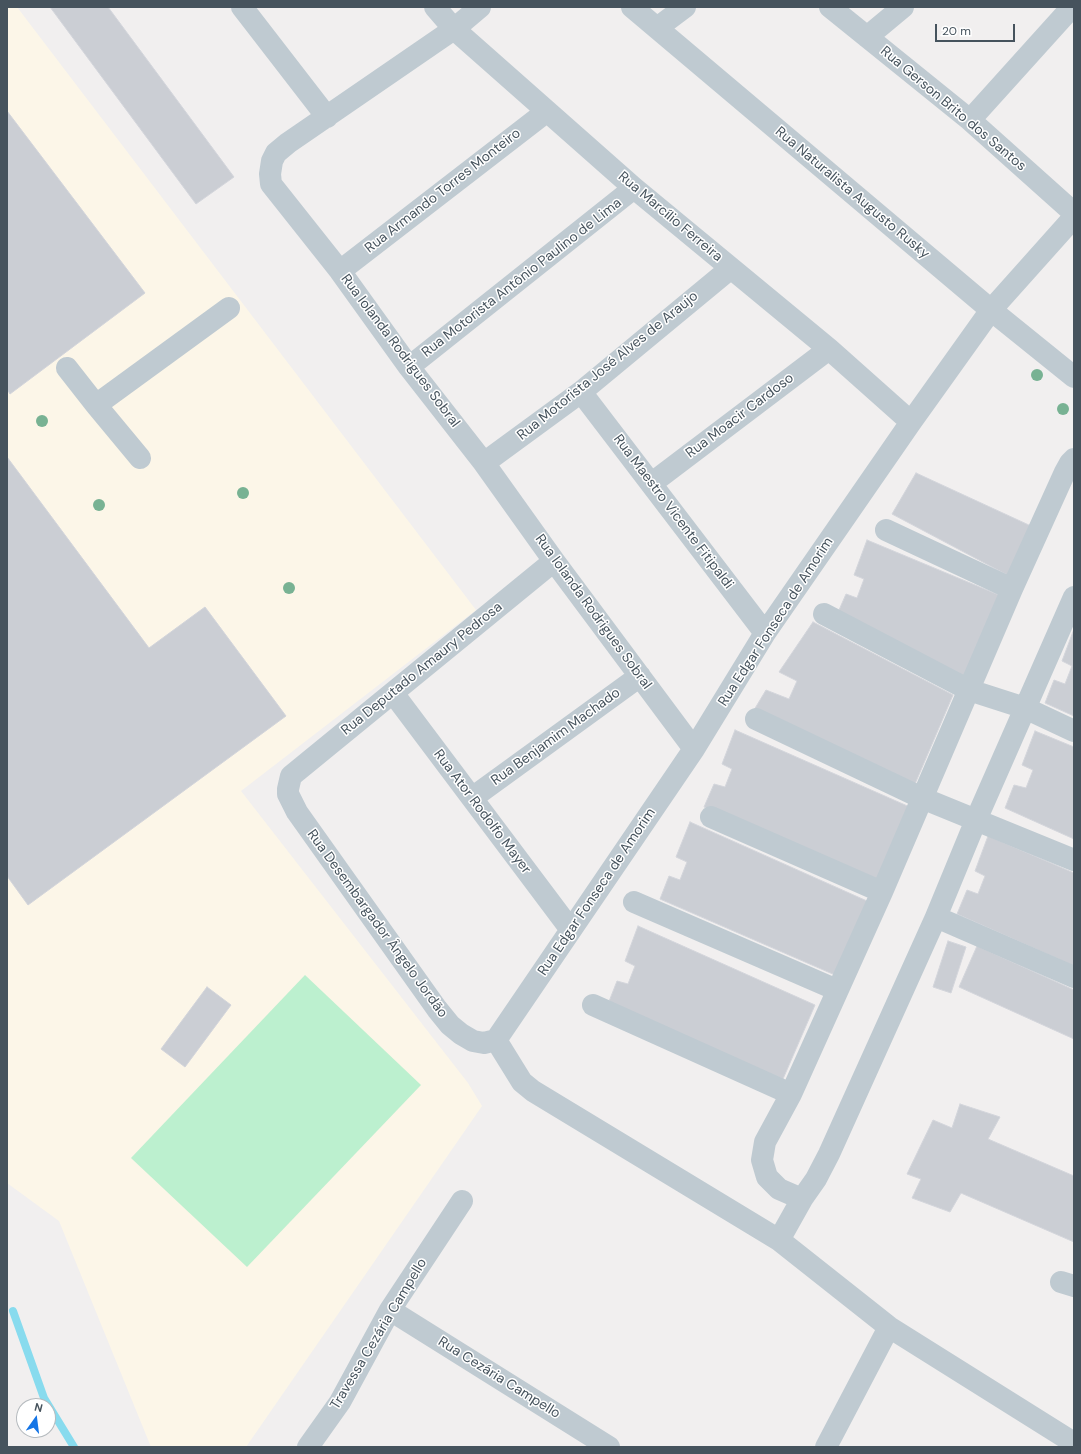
<!DOCTYPE html>
<meta charset="utf-8">
<style>
body{margin:0}
#map{position:relative;width:1081px;height:1454px;overflow:hidden;background:#f1efef;font-family:"DM Sans",sans-serif}
canvas{display:block}
.frame{position:absolute;inset:0;border:8px solid #46535d;pointer-events:none}
.north{position:absolute;left:16px;top:1398px;width:40px;height:40px;box-sizing:border-box;background:#fff;border:1px solid #b5babe;border-radius:50%;rotate:14deg;font-size:11px;font-weight:700;line-height:16px;text-align:center;color:#46535d}
.north::after{content:'';display:block;margin:auto;width:14px;height:18px;background:#1575e6;clip-path:polygon(50% 0,100% 100%,50% 72%,0 100%)}
.scale{position:absolute;left:935px;top:24px;width:80px;height:18px;box-sizing:border-box;border:2px solid #46535d;border-top:0;padding-left:5px;font-size:12px;line-height:14px;white-space:nowrap;color:#46535d;-webkit-text-stroke:3px #fff;paint-order:stroke}
</style>
<div id="map">
<canvas width="1081" height="1454"></canvas>
<div class="frame"></div>
<div class="north">N</div>
<div class="scale">20 m</div>
</div>
<script>
const ctx = document.querySelector('canvas').getContext('2d');
ctx.lineJoin = 'round';
function fillPath(path, color) { ctx.fillStyle = color; ctx.fill(path, 'evenodd'); }
const poly = rows => new Path2D(rows.map(r => 'M' + r).join(''));
function strokePath(path, color, width, dash) { ctx.strokeStyle = color; ctx.lineWidth = width; ctx.lineCap = dash ? 'butt' : 'round'; ctx.setLineDash(dash || []); ctx.stroke(path); }
function label(font, color, halo, rows, align = 'center') {
  ctx.font = font + ' "DM Sans",sans-serif'; ctx.lineWidth = 3; ctx.setLineDash([]); ctx.textBaseline = 'middle'; ctx.strokeStyle = halo; ctx.fillStyle = color; for (const [text, x, y, turn = 0] of rows) {
    ctx.save(); ctx.translate(x, y); ctx.rotate((+turn || 0) * Math.PI / 180); ctx.textAlign = isNaN(turn) ? turn : align; if (halo) ctx.strokeText(text, 0, 0); ctx.fillText(text, 0, 0); ctx.restore();
  }
}
const commercial = poly([
 [7,7,17,7,476,610,241,791,468,1083,482,1106,246,1447,151,1447,59,1221,7,1183]
]);
const green = poly([
 [305,975,421,1085,247,1267,131,1158]
]);
const stream = poly([
 [13,1311,44,1398,74,1447]
]);
const building = poly([
 [50,7,108,7,234,177,196,204,50,7],
 [7,111,145,293,10,394,7,389,7,111],
 [7,457,149,648,205,607,286,716,28,905,7,876,7,457],
 [916,473,1031,526,1011,577,892,514,916,473],
 [867,540,999,595,965,681,836,617,846,594,857,598,864,579,854,575,867,540],
 [813,622,953,695,915,784,754,710,766,690,789,699,797,681,779,672,813,622],
 [1074,629,1074,716,1045,703,1054,680,1065,684,1072,666,1062,661,1074,629],
 [735,730,912,808,880,882,704,807,714,784,725,787,732,769,722,764,735,730],
 [1035,731,1074,747,1074,839,1005,808,1014,785,1026,788,1033,770,1022,765,1035,731],
 [690,822,867,901,835,975,660,899,669,876,680,880,687,862,676,857,690,822],
 [988,836,1074,873,1074,966,957,914,967,890,978,894,985,876,975,871,988,836],
 [638,926,815,1005,783,1079,608,1004,617,981,628,984,635,966,625,961,638,926],
 [948,941,966,947,951,993,933,987,948,941],
 [977,946,1074,990,1074,1039,959,987,977,946],
 [207,987,231,1005,185,1067,161,1049,207,987],
 [960,1104,1000,1117,988,1139,1074,1176,1074,1242,961,1193,950,1212,912,1198,921,1179,907,1174,933,1120,952,1128,960,1104]
]);
const minor = poly([
 [242,7,327,117],
 [435,7,454,29,634,188,829,349,911,422],
 [480,7,454,29,288,143,276,153,272,161,270,174,271,184,340,271,409,367,484,463,554,561,694,749],
 [632,7,991,310,1074,377],
 [830,7,970,120,1074,213],
 [657,28,685,7],
 [867,37,903,7],
 [970,120,1072,7],
 [340,271,546,112],
 [409,367,634,188],
 [67,368,96,405,229,308],
 [581,392,765,633],
 [96,405,140,458],
 [484,463,581,392,731,268],
 [652,483,829,349],
 [886,530,1012,589],
 [824,614,969,690,1025,708,1074,731],
 [393,693,571,930],
 [756,719,922,798,1074,860],
 [472,798,640,676],
 [711,817,882,892],
 [634,902,837,990],
 [936,917,1074,977],
 [593,1005,791,1094],
 [496,1040,694,749,765,633,911,422,991,310,1074,217],
 [496,1040,522,1082,533,1091,779,1240,889,1327,1074,1443],
 [496,1040,484,1043,473,1041,461,1034,450,1025,437,1009,297,812,288,794,288,789,291,776,554,561],
 [802,1199,779,1189,767,1177,762,1160,765,1142,791,1094,882,892,1012,589,1065,472,1070,463,1074,459],
 [779,1240,802,1199,816,1179,829,1154,936,917,976,820,1074,597],
 [1061,1282,1074,1286],
 [390,1310,609,1447],
 [308,1447,340,1402,390,1310,462,1201],
 [826,1447,889,1327]
]);
const trees = [
 [1037,375],
 [1063,409],
 [42,421],
 [243,493],
 [99,505],
 [289,588]
];
const streetNames = [
 ["Rua Gerson Brito dos Santos",953,109,40],
 ["Rua Armando Torres Monteiro",443,191,-38],
 ["Rua Naturalista Augusto Rusky",852,193,40],
 ["Rua Marcílio Ferreira",670,217,40],
 ["Rua Motorista Antônio Paulino de Lima",522,278,-38],
 ["Rua Iolanda Rodrigues Sobral",400,351,53],
 ["Rua Motorista José Alves de Araujo",608,366,-39],
 ["Rua Moacir Cardoso",740,416,-37],
 ["Rua Maestro Vicente Fitipaldi",673,512,53],
 ["Rua Iolanda Rodrigues Sobral",593,612,54],
 ["Rua Edgar Fonseca de Amorim",776,622,-57],
 ["Rua Deputado Amaury Pedrosa",422,669,-39],
 ["Rua Benjamim Machado",556,737,-36],
 ["Rua Ator Rodolfo Mayer",482,812,53],
 ["Rua Edgar Fonseca de Amorim",597,892,-56],
 ["Rua Desembargador Ângelo Jordão",377,924,54],
 ["Travessa Cezária Campello",379,1334,-59],
 ["Rua Cezária Campello",499,1378,32]
];
fillPath(commercial, '#fcf6e8');
fillPath(green, '#bcf0cf');
strokePath(stream, '#88dbee', 8);
fillPath(building, '#cbced4');
strokePath(building, '#d3d5db', 1);
strokePath(minor, '#bfcad1', 22);
ctx.fillStyle = '#78b293';
for (const [x, y] of trees) { ctx.beginPath(); ctx.arc(x, y, 6, 0, 2 * Math.PI); ctx.fill(); }
label('14px', '#46535d', '#fff', streetNames);
</script>
